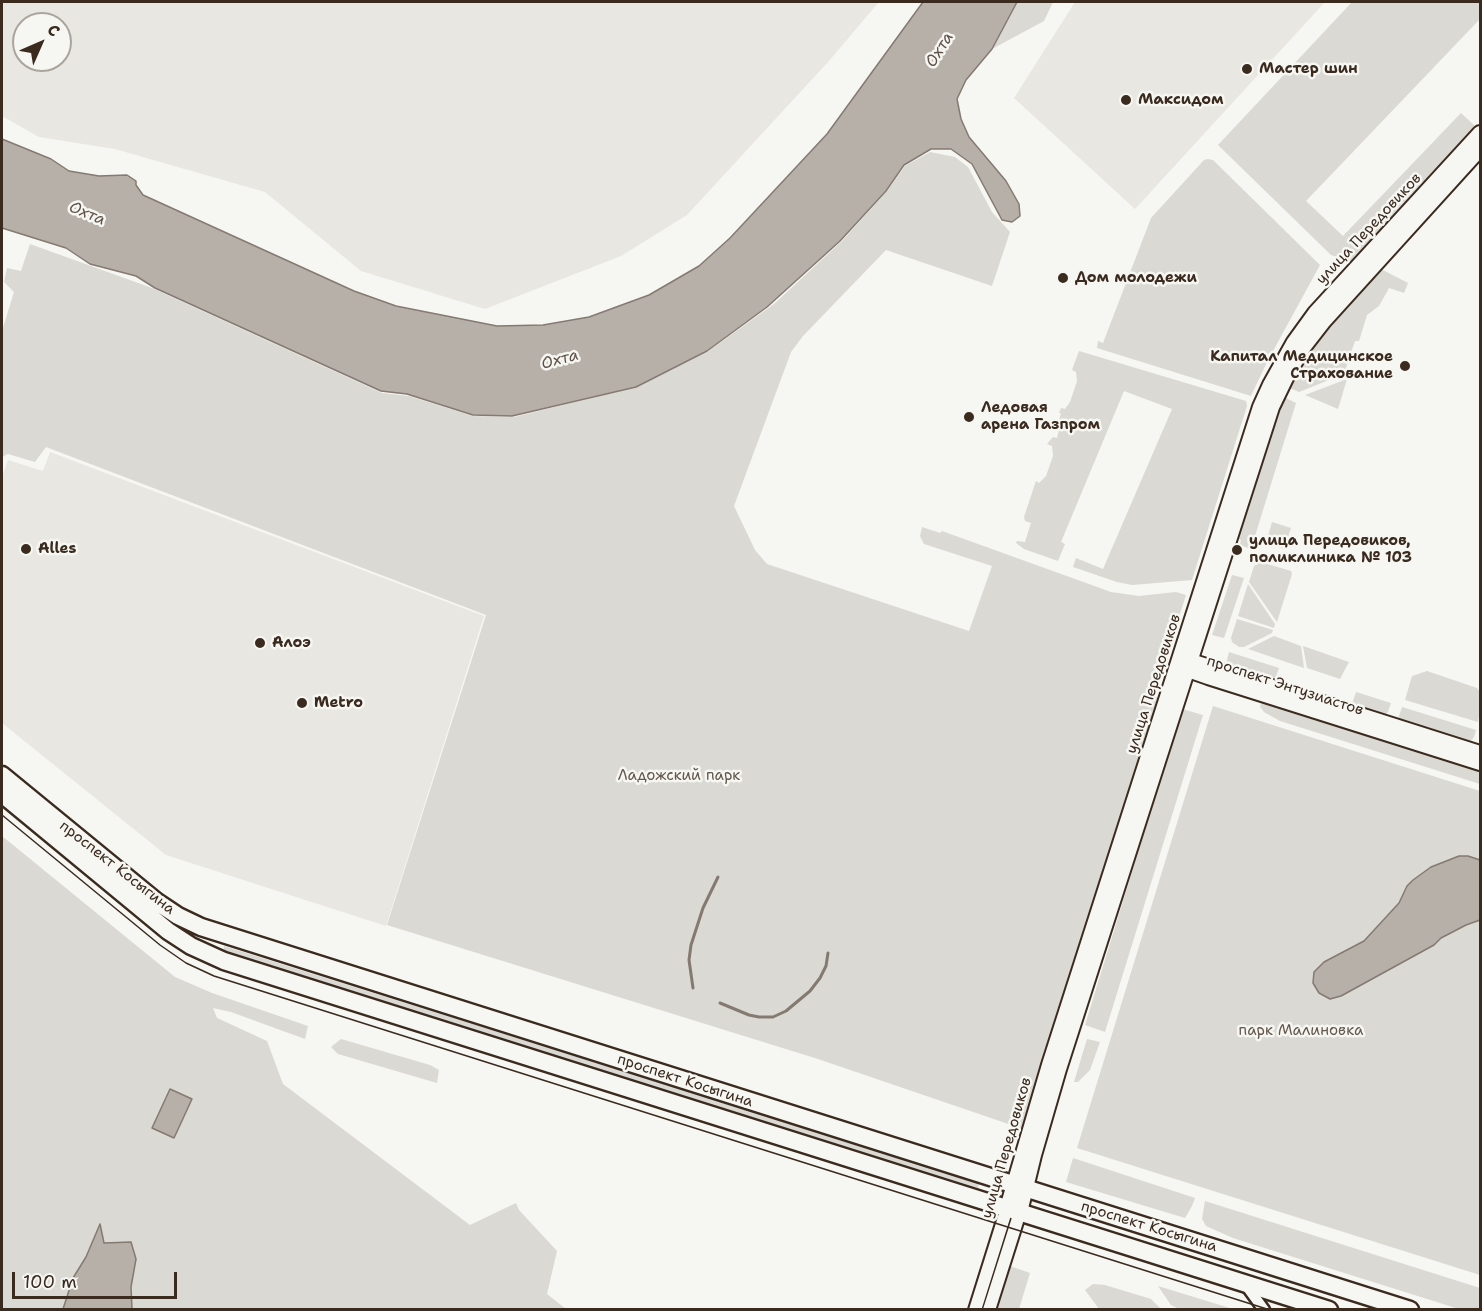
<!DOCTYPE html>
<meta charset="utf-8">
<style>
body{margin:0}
#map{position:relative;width:1482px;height:1311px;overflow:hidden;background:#f6f6f2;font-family:"Shantell Sans",sans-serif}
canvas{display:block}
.frame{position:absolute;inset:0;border:3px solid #3b2a1e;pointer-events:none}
.north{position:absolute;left:12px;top:12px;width:60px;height:60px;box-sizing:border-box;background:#f6f6f2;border:2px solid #aba49d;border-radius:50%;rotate:45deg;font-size:16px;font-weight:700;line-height:24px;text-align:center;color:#3b2a1e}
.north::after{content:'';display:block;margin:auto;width:21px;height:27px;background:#3b2a1e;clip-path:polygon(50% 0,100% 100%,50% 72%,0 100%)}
.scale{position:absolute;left:12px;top:1272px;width:165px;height:27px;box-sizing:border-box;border:3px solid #3b2a1e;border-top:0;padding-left:8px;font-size:18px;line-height:21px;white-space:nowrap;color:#3b2a1e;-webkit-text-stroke:4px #f6f6f2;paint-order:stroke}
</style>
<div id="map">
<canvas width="1482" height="1311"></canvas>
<div class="frame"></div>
<div class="north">С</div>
<div class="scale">100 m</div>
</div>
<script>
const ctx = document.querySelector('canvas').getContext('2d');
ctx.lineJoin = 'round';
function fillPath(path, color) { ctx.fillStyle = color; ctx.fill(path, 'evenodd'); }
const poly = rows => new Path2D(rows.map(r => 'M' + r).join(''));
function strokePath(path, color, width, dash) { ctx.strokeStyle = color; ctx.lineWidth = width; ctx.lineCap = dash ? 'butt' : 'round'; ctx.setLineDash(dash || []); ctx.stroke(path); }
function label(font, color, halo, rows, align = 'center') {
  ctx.font = font + ' "Shantell Sans",sans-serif'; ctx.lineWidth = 5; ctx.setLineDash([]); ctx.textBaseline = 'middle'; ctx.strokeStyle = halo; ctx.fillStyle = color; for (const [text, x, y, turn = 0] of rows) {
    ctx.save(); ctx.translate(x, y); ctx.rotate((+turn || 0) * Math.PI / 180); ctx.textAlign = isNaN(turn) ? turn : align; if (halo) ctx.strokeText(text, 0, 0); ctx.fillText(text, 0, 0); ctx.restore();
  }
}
const built = poly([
 [2,2,879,2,828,62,687,215,621,256,485,309,361,271,265,192,115,149,39,137,2,116],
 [24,24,60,24,60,60,24,60],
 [1075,2,1325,2,1135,209,1014,98],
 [50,452,484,616,386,926,166,855,2,723,2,477,8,460,43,471]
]);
const green = poly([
 [1017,2,1053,2,1044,21,992,49],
 [1352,2,1480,2,1480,19,1306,201,1343,236,1461,113,1476,127,1351,262,1331,255,1218,145],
 [930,152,955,157,968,167,992,212,1010,232,992,286,886,250,803,336,791,352,734,506,755,550,767,564,969,631,992,566,924,544,920,536,922,527,940,533,942,531,1111,592,1139,596,1176,592,1186,595,1154,696,1160,699,1026,1130,818,1059,387,925,486,615,46,447,35,462,8,454,2,457,2,331,14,292,4,282,7,268,21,271,30,244,152,288,382,393,409,396,473,416,514,417,637,387,707,352,774,304,842,241,888,190,905,166],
 [1208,159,1213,160,1320,265,1267,362,1251,396,1097,348,1098,341,1103,343,1151,218,1204,160],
 [1379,268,1408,283,1404,293,1389,288,1379,306,1367,315,1359,341,1355,341,1344,374,1299,392,1290,388,1295,379,1292,378,1308,350,1328,324],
 [1079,351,1246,401,1247,406,1192,580,1132,585,1117,582,1073,567,1076,558,1103,569,1172,409,1124,391,1061,542,1065,544,1058,561,1024,549,1016,543,1017,541,1025,542,1031,523,1025,521,1024,517,1036,481,1039,483,1046,476,1053,456,1052,446,1047,444,1053,437,1057,438,1061,422,1059,420,1061,413,1059,413,1061,408,1065,409,1070,402,1077,381,1076,372,1072,370],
 [1347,379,1338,409,1305,395],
 [1282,396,1296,403,1251,549,1240,545,1241,540,1236,538],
 [1272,522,1291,528,1284,549,1266,543],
 [1261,562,1291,571,1292,574,1277,622,1249,582,1254,566],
 [1232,575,1244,578,1224,638,1212,635],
 [1248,584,1275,624,1274,628,1238,616],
 [1237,619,1273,630,1272,633,1244,647,1239,647,1232,642,1231,638],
 [1274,636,1301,646,1304,668,1248,649],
 [1303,646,1349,662,1340,679,1307,668],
 [1229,652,1279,668,1275,679,1226,664],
 [1427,671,1477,688,1480,692,1480,710,1478,722,1405,700,1412,676],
 [1356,692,1391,703,1388,712,1385,715,1352,704],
 [1262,701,1480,770,1480,784,1280,721,1264,712,1260,707],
 [1213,706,1480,791,1480,1275,1077,1148],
 [1402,707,1476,730,1474,737,1470,742,1398,719],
 [1182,709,1203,715,1105,1032,1085,1025],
 [2,836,175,977,212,993,308,1026,305,1039,231,1012,213,1008,217,1018,267,1041,283,1084,470,1225,516,1203,519,1210,557,1251,547,1294,566,1309,132,1309,131,1287,136,1259,131,1243,104,1243,100,1225,86,1257,73,1278,63,1309,2,1309],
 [224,946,979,1183,978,1188,223,952],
 [341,1039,430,1065,439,1070,437,1083,338,1054,331,1047],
 [1087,1039,1100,1042,1090,1070,1078,1082,1074,1082],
 [1073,1158,1195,1198,1192,1206,1185,1218,1066,1182],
 [1205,1201,1480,1288,1480,1309,1459,1309,1233,1238,1206,1226,1202,1219],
 [1010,1266,1030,1273,1019,1309,996,1309],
 [1093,1284,1105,1285,1151,1299,1161,1309,1099,1309,1085,1290],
 [1158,1286,1233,1309,1179,1309,1171,1305]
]);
const water = poly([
 [923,2,1017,2,992,49,966,80,957,99,961,119,969,137,1006,181,1019,204,1020,216,1012,222,1002,220,972,164,951,149,931,149,904,165,886,191,840,241,767,307,707,351,636,387,512,416,473,415,407,394,381,391,155,288,136,276,90,264,66,248,2,228,2,139,51,159,69,171,99,176,127,175,136,181,136,185,143,195,354,291,396,306,497,326,543,325,589,317,649,295,699,266,730,238,827,134,923,2],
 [1459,856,1468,856,1480,860,1480,920,1466,925,1441,938,1434,945,1341,996,1330,999,1319,993,1313,983,1314,972,1324,962,1364,941,1399,903,1407,886,1413,880,1431,867,1459,856],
 [170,1089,192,1099,174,1138,152,1128,170,1089],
 [100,1224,104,1243,131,1242,136,1259,131,1287,132,1309,63,1309,73,1278,86,1257,100,1224]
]);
const stream = poly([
 [693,988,689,960,691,945,703,908,718,877],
 [720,1003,749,1015,759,1017,773,1017,786,1011,810,991,820,978,826,966,828,953]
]);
const minor = poly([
 [1246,1285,1264,1310]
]);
const tertiary = poly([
 [1181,662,1191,660,1480,752],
 [1181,666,1188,671,1208,678,1480,764],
 [975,1310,1007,1208],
 [989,1310,1020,1212]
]);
const secondary = poly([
 [1007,1208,1049,1065,1260,407,1270,385,1294,342,1315,313,1480,133],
 [1020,1212,1034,1155,1059,1069,1272,407,1286,378,1303,348,1324,321,1480,149]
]);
const primary = poly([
 [2,775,157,902,178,916,201,927,1410,1310],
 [2,794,168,931,191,946,224,961,1329,1310]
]);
const tram = poly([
 [2,815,160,945,186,963,214,976,1270,1310]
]);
const markers = [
 [1247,69,6,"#3b2a1e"],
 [1126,100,6,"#3b2a1e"],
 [1063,278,6,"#3b2a1e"],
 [1405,366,6,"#3b2a1e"],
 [969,417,6,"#3b2a1e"],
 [26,549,6,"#3b2a1e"],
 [1237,550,6,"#3b2a1e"],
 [260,643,6,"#3b2a1e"],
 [302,703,6,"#3b2a1e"]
];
const poiNames = [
 ["Мастер шин",1259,69],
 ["Максидом",1138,100],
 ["Дом молодежи",1075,278],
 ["Капитал Медицинское",1393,357,"right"],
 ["Страхование",1393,374,"right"],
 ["Ледовая",981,408],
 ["арена Газпром",981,425],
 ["улица Передовиков,",1249,541],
 ["поликлиника № 103",1249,558],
 ["Alles",38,549],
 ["Алоэ",272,643],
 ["Metro",314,703]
];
const streetNames = [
 ["улица Передовиков",1369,229,-47],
 ["улица Передовиков",1154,684,-72],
 ["проспект Энтузиастов",1285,686,18],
 ["проспект Косыгина",117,868,38],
 ["проспект Косыгина",685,1081,18],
 ["улица Передовиков",1007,1148,-74],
 ["проспект Косыгина",1149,1227,17]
];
const parkNames = [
 ["Ладожский парк",679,776],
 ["парк Малиновка",1301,1031]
];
const waterNames = [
 ["Охта",940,50,-58],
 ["Охта",87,214,23],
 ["Охта",560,360,-15]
];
fillPath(built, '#e8e7e2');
fillPath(green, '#dad9d3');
fillPath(water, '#b6b0a9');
strokePath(water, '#857a71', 1.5);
strokePath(stream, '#857a71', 3);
strokePath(minor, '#3b2a1e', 15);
strokePath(tertiary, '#3b2a1e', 16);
strokePath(secondary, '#3b2a1e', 18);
strokePath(primary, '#3b2a1e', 21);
strokePath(minor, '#f6f6f2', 10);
strokePath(tertiary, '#f6f6f2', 12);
strokePath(secondary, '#f6f6f2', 14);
strokePath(primary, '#f6f6f2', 16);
strokePath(tram, '#3b2a1e', 1.5);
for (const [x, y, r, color] of markers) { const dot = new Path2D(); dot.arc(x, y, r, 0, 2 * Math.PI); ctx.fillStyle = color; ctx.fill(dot); strokePath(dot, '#f6f6f2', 2); }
label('bold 15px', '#3b2a1e', '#f6f6f2', poiNames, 'left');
label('15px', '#3b2a1e', '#f6f6f2', streetNames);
label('15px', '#63564b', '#f6f6f2', parkNames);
label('italic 16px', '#605248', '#f6f6f2', waterNames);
</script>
